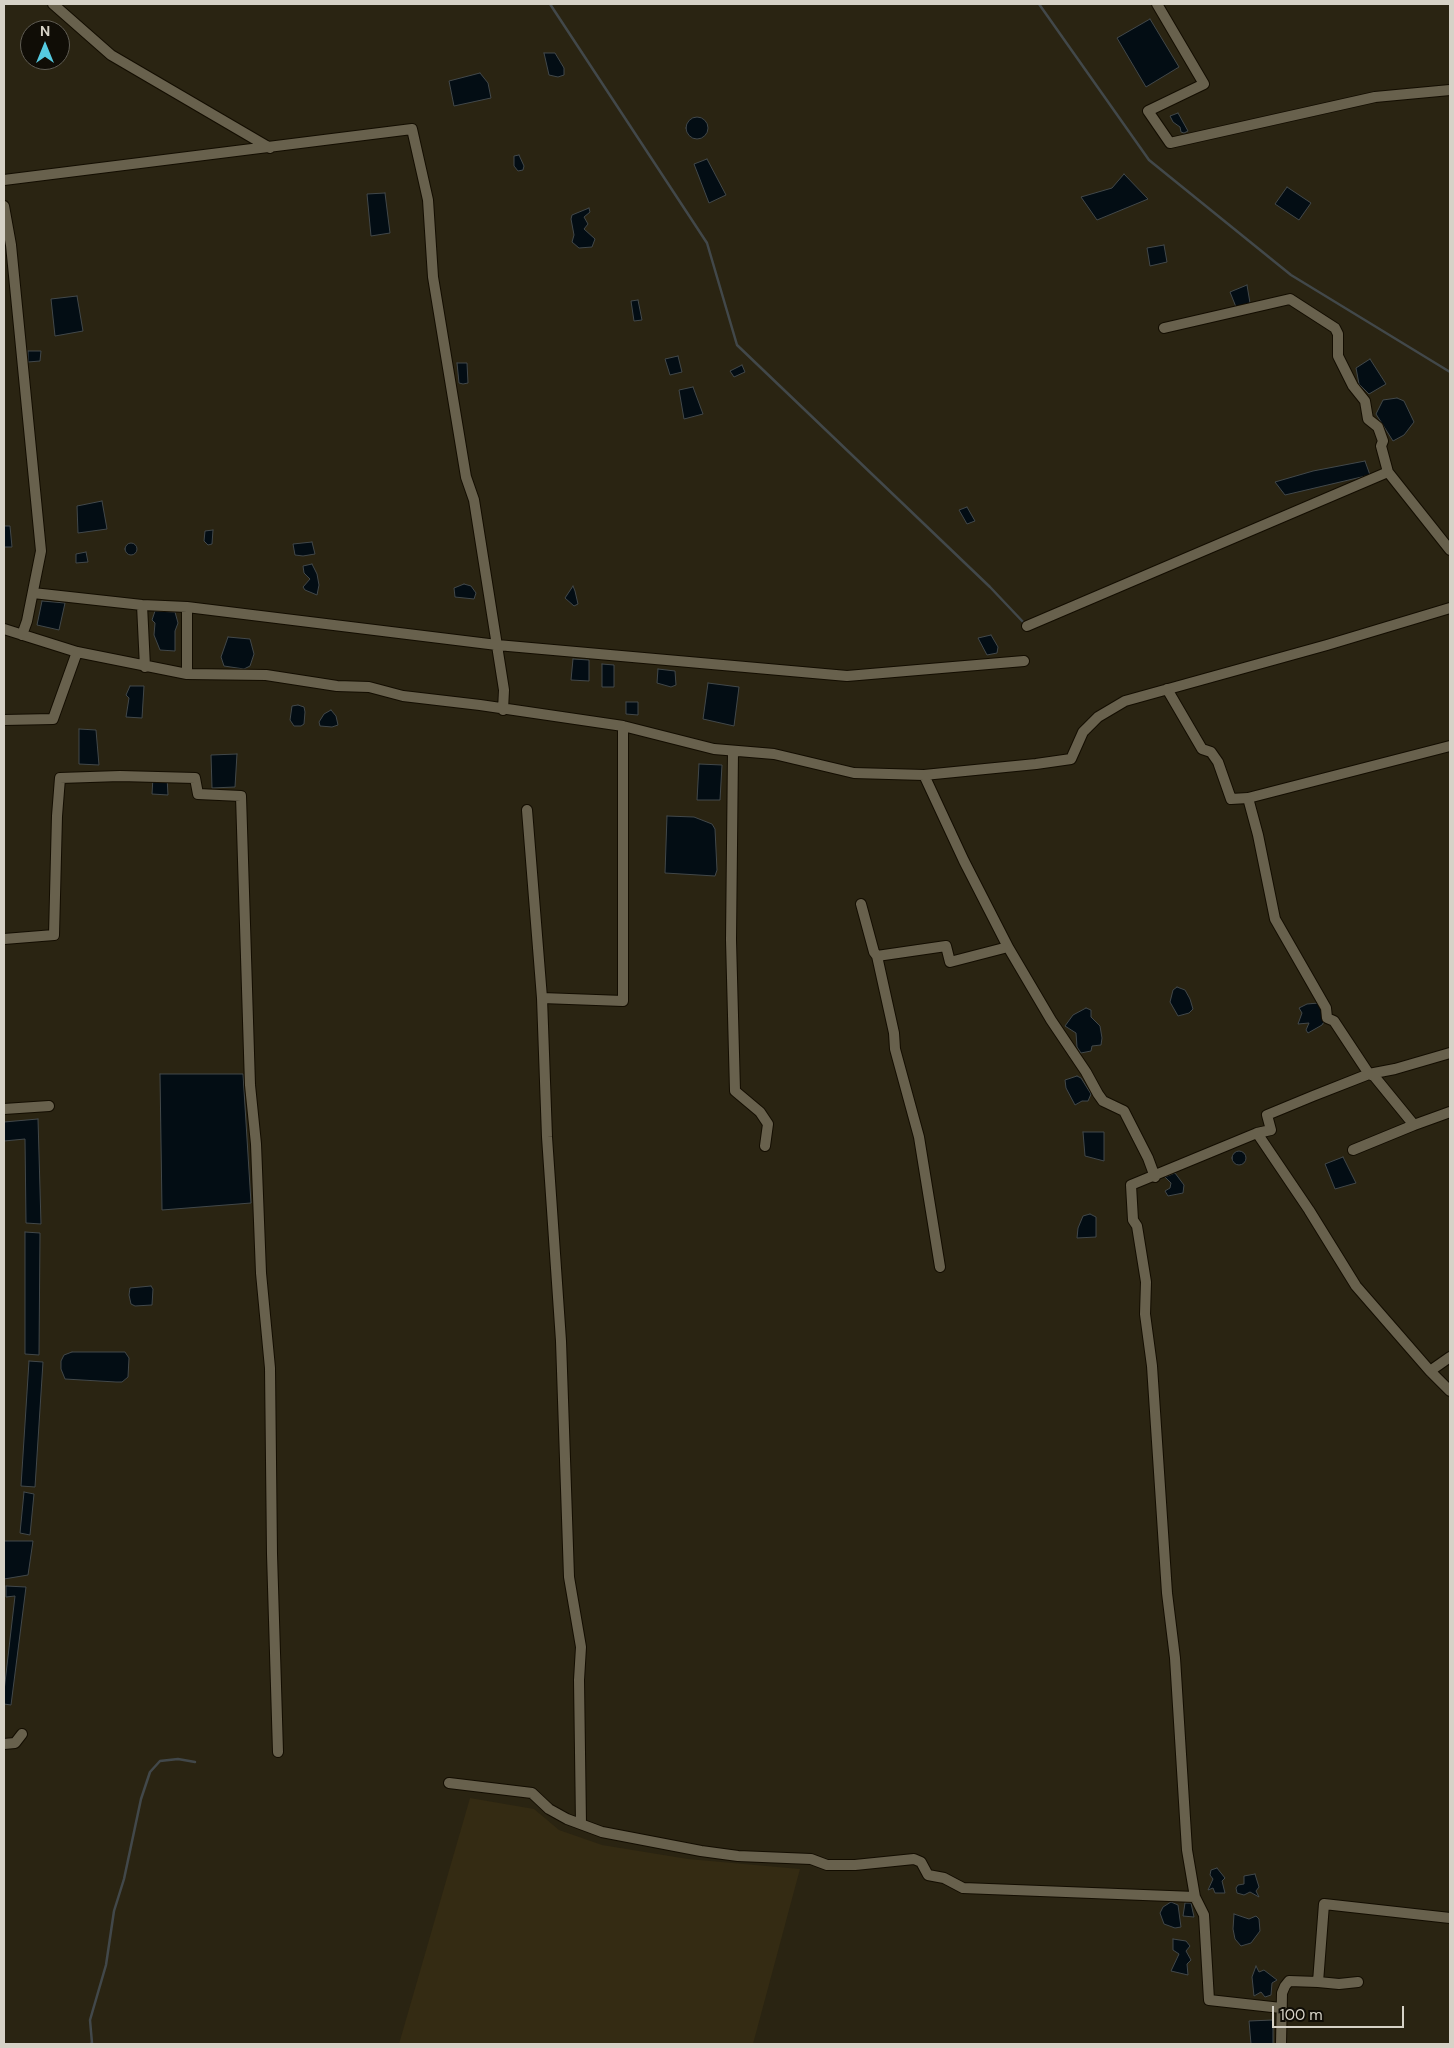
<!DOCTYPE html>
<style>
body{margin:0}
#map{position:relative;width:1454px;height:2048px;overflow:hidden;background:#2a2412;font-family:"DM Sans",sans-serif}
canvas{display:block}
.frame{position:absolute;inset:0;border:5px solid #d6d2c7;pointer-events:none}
.north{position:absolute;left:20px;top:20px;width:50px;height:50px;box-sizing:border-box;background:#100d06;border:1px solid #5f5c53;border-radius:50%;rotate:0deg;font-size:14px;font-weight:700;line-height:20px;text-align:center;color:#d6d2c7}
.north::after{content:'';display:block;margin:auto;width:18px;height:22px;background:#55cae0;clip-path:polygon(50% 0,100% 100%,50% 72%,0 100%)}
.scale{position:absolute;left:1272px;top:2006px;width:132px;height:22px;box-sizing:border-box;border:2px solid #d6d2c7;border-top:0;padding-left:6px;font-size:15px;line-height:18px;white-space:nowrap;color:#d6d2c7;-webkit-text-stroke:4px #100d06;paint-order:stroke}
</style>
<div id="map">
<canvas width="1454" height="2048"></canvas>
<div class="frame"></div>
<div class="north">N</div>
<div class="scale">100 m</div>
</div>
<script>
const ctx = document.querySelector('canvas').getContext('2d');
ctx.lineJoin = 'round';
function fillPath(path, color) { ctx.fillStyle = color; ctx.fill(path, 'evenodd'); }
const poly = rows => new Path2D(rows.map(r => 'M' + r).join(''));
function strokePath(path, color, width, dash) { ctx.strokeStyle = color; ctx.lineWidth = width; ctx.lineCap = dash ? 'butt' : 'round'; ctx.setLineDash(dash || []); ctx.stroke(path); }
const built = poly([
 [470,1798,534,1809,559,1830,602,1845,688,1859,800,1869,753,2044,399,2044]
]);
const water = poly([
 [1150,19,1179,67,1146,87,1117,38,1150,19],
 [544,53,555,53,564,68,564,75,558,77,549,75,544,53],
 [480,73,488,83,491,98,454,106,449,81,480,73],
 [1178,113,1188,131,1184,133,1181,132,1180,127,1173,122,1170,116,1178,113],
 '686 128a11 11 0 1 1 22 0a11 11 0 1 1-22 0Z',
 [519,155,524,166,523,170,518,171,514,166,514,156,519,155],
 [707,159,726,195,709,203,694,164,707,159],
 [1124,174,1148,199,1097,220,1081,197,1112,188,1124,174],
 [1287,187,1311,203,1299,220,1275,204,1287,187],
 [385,193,390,233,371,236,367,194,385,193],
 [589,208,590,212,584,217,588,224,584,229,595,239,592,247,579,248,572,242,574,235,571,219,572,215,589,208],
 [1164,245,1167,262,1150,266,1147,248,1164,245],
 [1247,285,1250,303,1236,307,1230,292,1247,285],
 [77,296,83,331,55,336,51,299,77,296],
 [638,300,642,320,634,321,631,301,638,300],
 [28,351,41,351,40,361,28,362,28,351],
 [678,356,682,372,670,375,665,359,678,356],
 [1370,359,1386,384,1369,394,1359,384,1356,368,1370,359],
 [457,363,467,363,468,383,463,384,459,383,457,363],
 [742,365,745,372,734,377,730,371,742,365],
 [693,387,703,414,684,419,679,390,693,387],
 [1397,398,1404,401,1414,422,1404,435,1393,441,1376,414,1383,400,1397,398],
 [1365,461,1370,475,1285,495,1275,482,1313,471,1365,461],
 [102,501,107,529,78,533,77,506,102,501],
 [967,507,975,521,967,524,959,510,967,507],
 [4,526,10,526,12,547,4,547,4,526],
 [213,530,212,544,208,545,204,541,205,531,213,530],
 [312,542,315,554,303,556,295,555,293,544,312,542],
 '125 549a6 6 0 1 1 12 0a6 6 0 1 1-12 0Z',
 [86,552,88,562,76,563,76,554,86,552],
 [312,564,317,574,319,585,317,595,305,590,303,587,310,579,304,573,303,566,312,564],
 [464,584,471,586,476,593,474,599,455,597,454,588,464,584],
 [573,586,575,591,578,604,574,606,565,598,573,586],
 [42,601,65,603,59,630,37,625,42,601],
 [155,611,175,612,178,623,175,631,175,651,160,650,154,635,155,623,152,620,155,611],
 [991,635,998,647,997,653,987,655,978,638,991,635],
 [228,637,250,639,254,654,250,666,244,669,224,666,221,657,228,637],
 [573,659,589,660,589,681,571,680,573,659],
 [602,664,614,665,614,687,602,687,602,664],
 [658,669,675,671,676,685,671,687,657,683,658,669],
 [708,683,739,687,734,726,703,719,708,683],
 [130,686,144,686,142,718,126,717,129,698,126,695,130,686],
 [626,702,638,702,638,715,626,714,626,702],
 [298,705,304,707,305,712,304,724,301,726,294,726,290,720,292,706,298,705],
 [331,710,336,716,338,725,332,727,320,726,319,722,324,714,331,710],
 [79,729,96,730,99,765,79,764,79,729],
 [237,754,235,787,212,788,211,755,237,754],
 [699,764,722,765,720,800,697,800,699,764],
 [153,777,167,777,168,795,152,794,153,777],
 [667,816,694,817,712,824,715,829,717,870,715,876,665,873,667,816],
 [1177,987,1185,990,1190,999,1193,1009,1189,1013,1178,1016,1170,1002,1173,990,1177,987],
 [1319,1003,1325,1020,1322,1025,1308,1033,1306,1030,1309,1023,1298,1024,1302,1013,1299,1008,1307,1004,1319,1003],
 [1086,1008,1091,1010,1091,1017,1100,1026,1102,1038,1101,1045,1092,1046,1091,1051,1081,1053,1077,1047,1076,1033,1065,1026,1073,1015,1086,1008],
 [160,1074,243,1074,251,1203,162,1210,160,1074],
 [1077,1076,1081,1078,1091,1094,1088,1101,1082,1101,1075,1105,1066,1088,1065,1080,1077,1076],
 [38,1119,41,1224,26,1223,25,1139,4,1141,4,1122,38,1119],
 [1083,1132,1104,1132,1104,1161,1085,1156,1083,1132],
 '1232 1158a7 7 0 1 1 14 0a7 7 0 1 1-14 0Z',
 [1343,1157,1356,1183,1335,1189,1325,1164,1343,1157],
 [1175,1173,1184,1185,1183,1193,1168,1196,1165,1191,1170,1188,1171,1183,1165,1177,1175,1173],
 [1090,1214,1096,1217,1096,1237,1077,1238,1078,1228,1083,1216,1090,1214],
 [25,1232,40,1233,39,1355,25,1354,25,1232],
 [151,1286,153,1289,152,1305,135,1306,131,1304,129,1295,130,1288,151,1286],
 [72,1352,125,1352,129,1358,128,1377,122,1382,116,1382,65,1379,61,1369,61,1361,64,1355,72,1352],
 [29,1361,43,1362,35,1487,21,1486,29,1361],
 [24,1492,34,1494,30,1535,20,1533,24,1492],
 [4,1541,33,1541,28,1575,4,1579,4,1541],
 [6,1586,26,1587,11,1705,4,1704,4,1691,15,1596,6,1597,6,1586],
 [1217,1868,1225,1878,1222,1881,1225,1893,1215,1893,1213,1888,1208,1890,1213,1879,1210,1875,1211,1870,1217,1868],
 [1255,1874,1259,1887,1256,1891,1259,1897,1250,1892,1244,1895,1237,1893,1236,1888,1238,1885,1244,1884,1244,1876,1255,1874],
 [1171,1902,1178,1905,1181,1927,1175,1928,1164,1924,1160,1913,1163,1907,1171,1902],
 [1185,1903,1191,1903,1194,1917,1183,1916,1185,1903],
 [1234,1914,1249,1919,1256,1916,1259,1919,1260,1931,1251,1943,1241,1946,1235,1939,1233,1929,1234,1914],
 [1173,1939,1186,1941,1190,1946,1186,1951,1191,1960,1187,1964,1188,1975,1171,1971,1179,1954,1173,1950,1173,1939],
 [1256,1966,1259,1972,1264,1970,1277,1980,1272,1983,1271,1995,1265,1997,1261,1992,1254,1996,1252,1977,1256,1966],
 [1273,2020,1273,2044,1251,2044,1249,2021,1273,2020]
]);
const stream = poly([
 [550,4,707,243,737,345,990,587,1025,624],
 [1039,4,1149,160,1291,275,1450,372],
 [90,2044,92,2043,90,2020,106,1965,114,1911,124,1879,141,1799,150,1772,160,1761,178,1759,195,1762]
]);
const street = poly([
 [53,4,111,55,270,148],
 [1157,4,1204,84,1148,111,1170,143,1375,97,1450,90],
 [4,180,412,129,428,200,433,277,466,477,474,500,504,690,503,710],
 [4,206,11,245,41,551,27,621,22,635],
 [1164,328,1290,299,1335,328,1338,334,1338,356,1353,386,1365,401,1368,419,1378,427,1383,441,1381,446,1388,472,1450,550],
 [33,593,142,605,187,607,497,645,847,676,1024,661],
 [142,605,145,667],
 [187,607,187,674],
 [1027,626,1388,472],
 [4,629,77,652,187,674,266,675,337,686,369,687,403,696,480,705,623,726,714,749,774,754,854,773,924,775,1036,764,1071,759,1083,732,1098,717,1125,701,1327,645,1450,608],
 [1167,689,1202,749,1211,752,1218,762,1231,799,1248,798,1450,746],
 [4,720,53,719,77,652],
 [733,751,731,940,735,1091,760,1112,768,1124,765,1146],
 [924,775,964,861,1008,947,1051,1020,1086,1072,1098,1094,1103,1101,1124,1111,1148,1158,1155,1177],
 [1248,798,1258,835,1275,919,1326,1008,1327,1018,1334,1021,1369,1074,1374,1076,1414,1125,1353,1150],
 [527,810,542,998],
 [861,904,874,952,877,956,894,1033,895,1049,919,1137,940,1267],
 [4,939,54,935,57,816,60,778,120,776,195,778,198,794,241,796,250,1085,256,1144,261,1273,270,1368,272,1554,278,1752],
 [877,956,946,946,950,962,1008,947],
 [4,1109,49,1106],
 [1414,1125,1450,1112],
 [1257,1133,1309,1210,1356,1286,1430,1371,1450,1391],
 [1430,1371,1450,1357],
 [4,1744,15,1743,22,1734],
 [449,1783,532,1793,549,1809,567,1819,602,1832,701,1851,738,1856,811,1859,827,1865,855,1865,914,1859,921,1862,928,1875,944,1878,963,1888,1195,1897],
 [581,1824,579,1680,581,1647,569,1577,561,1341,547,1137,542,998,623,1001,623,726],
 [1318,1982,1339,1984,1358,1982],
 [1281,2008,1209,2000,1204,1915,1195,1897,1187,1850,1175,1658,1167,1593,1152,1366,1145,1314,1146,1282,1137,1226,1133,1220,1131,1185,1257,1133,1271,1130,1267,1115,1313,1096,1369,1074,1395,1069,1450,1053],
 [1281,2044,1282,1993,1285,1986,1289,1981,1318,1982,1324,1904,1450,1918]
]);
fillPath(built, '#342b13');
fillPath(water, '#030d14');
strokePath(water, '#42484a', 1);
strokePath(stream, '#42484a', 2.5);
strokePath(street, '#130d01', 12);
strokePath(street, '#68614d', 10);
</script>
